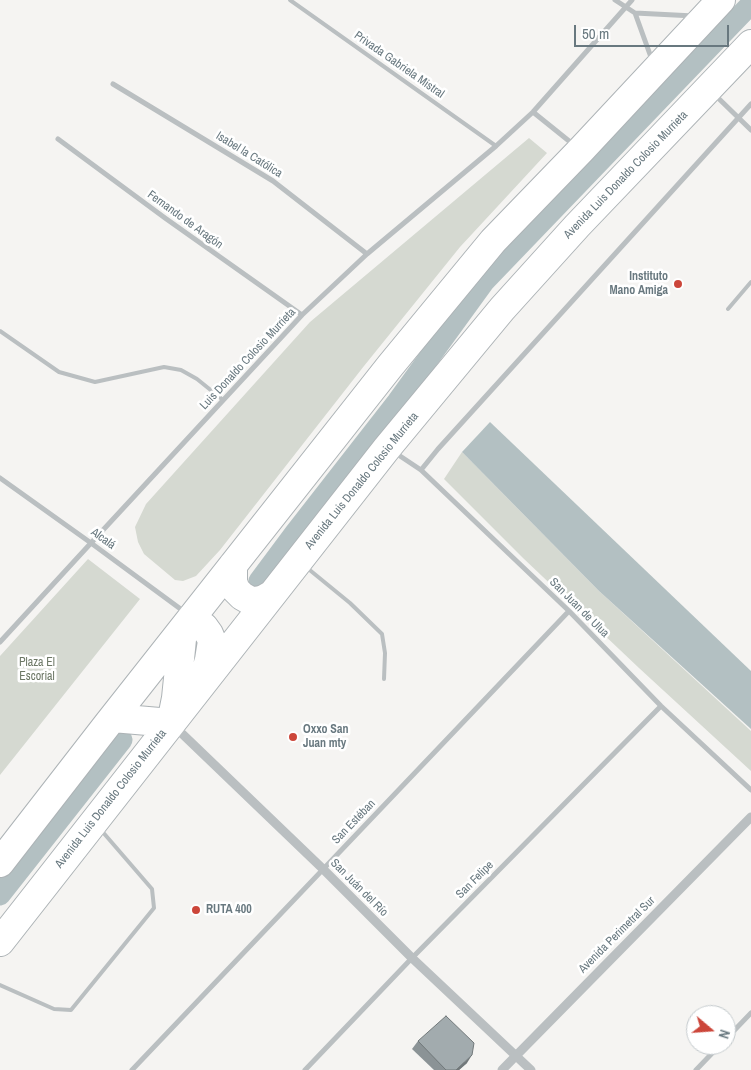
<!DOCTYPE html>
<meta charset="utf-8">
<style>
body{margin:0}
#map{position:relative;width:751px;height:1070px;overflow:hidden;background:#f5f4f2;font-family:"Archivo Narrow",sans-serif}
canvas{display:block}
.north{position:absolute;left:686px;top:1005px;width:50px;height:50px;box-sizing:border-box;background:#fff;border:1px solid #c3c9cc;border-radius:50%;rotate:108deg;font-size:14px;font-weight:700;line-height:20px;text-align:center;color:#68787f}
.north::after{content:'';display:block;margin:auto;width:18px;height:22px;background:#cc463a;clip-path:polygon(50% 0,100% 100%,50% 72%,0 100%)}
.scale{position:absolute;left:574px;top:25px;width:155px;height:22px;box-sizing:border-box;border:2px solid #68787f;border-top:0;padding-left:6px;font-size:15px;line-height:18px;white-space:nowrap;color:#68787f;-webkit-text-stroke:4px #fff;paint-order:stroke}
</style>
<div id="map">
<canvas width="751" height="1070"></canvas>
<div class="north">N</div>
<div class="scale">50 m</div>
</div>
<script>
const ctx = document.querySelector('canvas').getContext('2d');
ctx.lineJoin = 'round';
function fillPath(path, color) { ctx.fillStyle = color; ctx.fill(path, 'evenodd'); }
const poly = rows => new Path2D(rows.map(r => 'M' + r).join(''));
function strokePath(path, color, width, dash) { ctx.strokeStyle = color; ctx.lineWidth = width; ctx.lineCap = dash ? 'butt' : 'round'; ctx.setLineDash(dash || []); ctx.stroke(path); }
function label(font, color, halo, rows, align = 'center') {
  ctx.font = font + ' "Archivo Narrow",sans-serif'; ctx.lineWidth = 5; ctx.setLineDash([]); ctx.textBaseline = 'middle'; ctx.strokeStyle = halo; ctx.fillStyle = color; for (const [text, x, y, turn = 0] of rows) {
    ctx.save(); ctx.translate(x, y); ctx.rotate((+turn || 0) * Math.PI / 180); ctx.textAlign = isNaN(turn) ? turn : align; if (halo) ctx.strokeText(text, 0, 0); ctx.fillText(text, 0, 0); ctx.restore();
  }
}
const green = poly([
 [529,138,547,153,460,247,364,366,220,550,196,576,183,581,175,580,144,554,138,542,135,527,146,504,310,322],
 [462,452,599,591,751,731,751,771,639,668,523,558,444,479],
 [88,559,140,599,0,775,0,656]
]);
const water = poly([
 [490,422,751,671,751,729,599,591,462,452]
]);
const canal = poly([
 [259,581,294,534,397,402,484,282,751,4],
 [0,895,122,740]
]);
const service = poly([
 [290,0,496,146],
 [728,309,751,282],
 [0,331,59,372,95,382,164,367,181,370,197,379,223,400],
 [306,567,350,603,382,634,385,653,384,679],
 [0,985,54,1009,71,1010,154,908,152,889,101,830]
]);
const minor = poly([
 [615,0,635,13,694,16],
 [635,13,652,60],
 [113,84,273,181,367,254],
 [714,94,751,130],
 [533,112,574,145],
 [58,139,165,218,302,315],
 [394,452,421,470,569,611,661,706,751,790],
 [421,470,438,449,751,104],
 [0,478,91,543,186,613],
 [0,642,91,543,302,315,367,254,496,146,533,112,632,0],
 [726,1039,751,1013],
 [132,1070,569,611],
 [305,1070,412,958,661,706],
 [696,1070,720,1045]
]);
const tertiary = poly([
 [173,725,323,869,412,958,531,1070],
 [502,1070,751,817]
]);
const secondary = poly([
 [233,565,233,582,236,590,242,596,249,600,256,601,264,599,271,595],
 [192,618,204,627,209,634,212,641,209,660,204,677],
 [113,718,171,723,176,698,182,639,186,626],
 [0,863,107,725,390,366,493,241,581,150,721,0],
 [0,942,387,448,502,309,577,226,751,44]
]);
const wall = poly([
 [418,1041,467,1063,459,1070,434,1070,412,1049]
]);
const shadedWall = poly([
 [472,1055,467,1063,459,1070,456,1070]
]);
const building = poly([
 [446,1016,474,1043,472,1055,456,1070,446,1070,418,1041,446,1016]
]);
const markers = [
 [678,284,5,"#cc463a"],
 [293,737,5,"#cc463a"],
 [196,910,5,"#cc463a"]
];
const streetNames = [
 ["Privada Gabriela Mistral",399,65,35],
 ["Isabel la Católica",249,155,32],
 ["Avenida Luis Donaldo Colosio Murrieta",626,175,-46],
 ["Fernando de Aragón",185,220,36],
 ["Luis Donaldo Colosio Murrieta",248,359,-47],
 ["Avenida Luis Donaldo Colosio Murrieta",362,481,-51],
 ["Alcalá",103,539,36],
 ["San Juan de Ulua",579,608,45],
 ["Avenida Luis Donaldo Colosio Murrieta",111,799,-52],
 ["San Estéban",354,822,-46],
 ["San Felipe",475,880,-45],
 ["San Juán del Río",359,888,45],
 ["Avenida Perimetral Sur",617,935,-45]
];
const poiNames = [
 ["Instituto",668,277,"right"],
 ["Mano Amiga",668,291,"right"],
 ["Oxxo San",303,730],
 ["Juan mty",303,744],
 ["RUTA 400",206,910]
];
const parkNames = [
 ["Plaza El",37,663],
 ["Escorial",37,677]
];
fillPath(green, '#d5d9d1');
fillPath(water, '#b3c0c2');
strokePath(canal, '#b3c0c2', 21);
strokePath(secondary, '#adb3b6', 30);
strokePath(service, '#babfc1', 4);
strokePath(minor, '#babfc1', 5);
strokePath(tertiary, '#babfc1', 9);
strokePath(secondary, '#fff', 28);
fillPath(wall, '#8b9396');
fillPath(shadedWall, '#71787a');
fillPath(building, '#a2abae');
strokePath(building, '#71787a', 1);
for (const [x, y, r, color] of markers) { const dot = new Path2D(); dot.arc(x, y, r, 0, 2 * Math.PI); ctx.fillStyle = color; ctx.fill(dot); strokePath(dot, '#fff', 2); }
label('12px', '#68787f', '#fff', streetNames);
label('bold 12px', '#68787f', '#fff', poiNames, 'left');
label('12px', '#6c7765', '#fff', parkNames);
</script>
